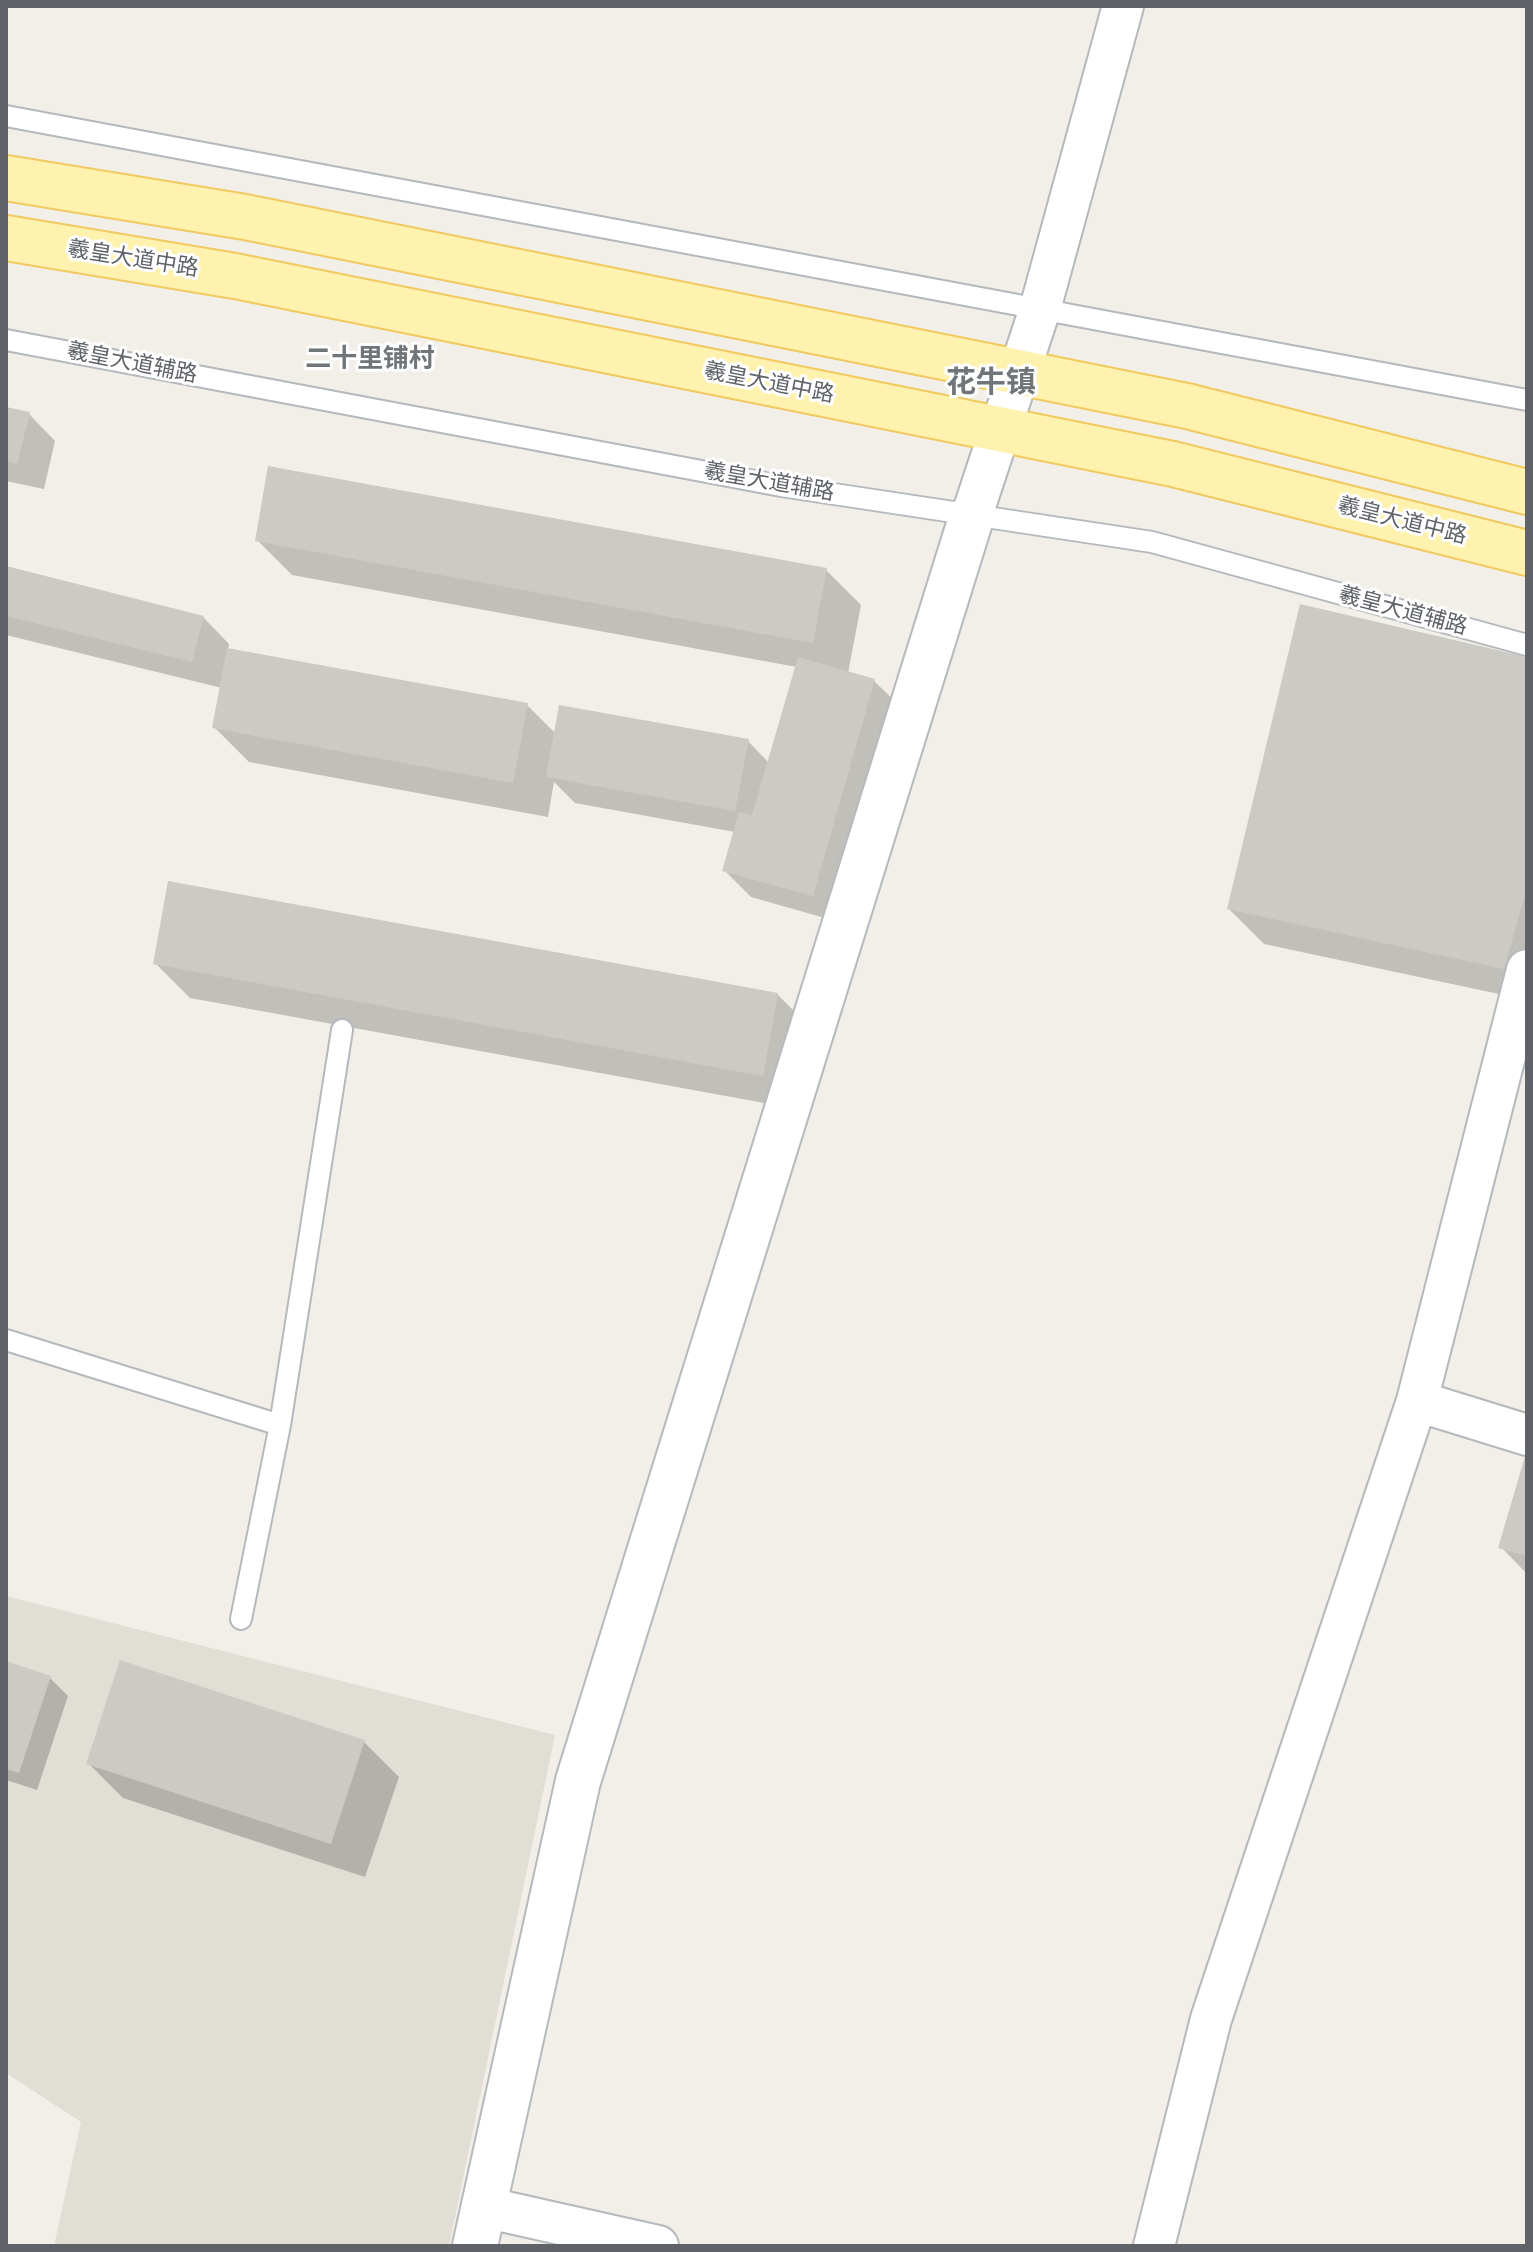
<!DOCTYPE html>
<meta charset="utf-8">
<style>
body{margin:0}
#map{position:relative;width:1533px;height:2252px;overflow:hidden;background:#f1efe8;font-family:"Work Sans",sans-serif}
canvas{display:block}
.frame{position:absolute;inset:0;border:8px solid #5f6368;pointer-events:none}
</style>
<div id="map">
<canvas width="1533" height="2252"></canvas>
<div class="frame"></div>
</div>
<script>
const ctx = document.querySelector('canvas').getContext('2d');
ctx.lineJoin = 'round';
function fillPath(path, color) { ctx.fillStyle = color; ctx.fill(path, 'evenodd'); }
const poly = rows => new Path2D(rows.map(r => 'M' + r).join(''));
function strokePath(path, color, width, dash) { ctx.strokeStyle = color; ctx.lineWidth = width; ctx.lineCap = dash ? 'butt' : 'round'; ctx.setLineDash(dash || []); ctx.stroke(path); }
function label(font, color, halo, rows, align = 'center') {
  ctx.font = font + ' "Work Sans","Noto Sans SC",sans-serif'; ctx.lineWidth = 6; ctx.setLineDash([]); ctx.textBaseline = 'middle'; ctx.strokeStyle = halo; ctx.fillStyle = color; for (const [text, x, y, turn = 0] of rows) {
    ctx.save(); ctx.translate(x, y); ctx.rotate((+turn || 0) * Math.PI / 180); ctx.textAlign = isNaN(turn) ? turn : align; if (halo) ctx.strokeText(text, 0, 0); ctx.fillText(text, 0, 0); ctx.restore();
  }
}
const education = poly([
 [6,1596,555,1735,449,2246,54,2246,81,2122,6,2073]
]);
const shadow = poly([
 [6,409,29,414,55,441,44,489,6,481],
 [257,540,826,570,861,605,848,673,874,681,901,707,839,922,751,897,724,870,735,832,575,803,554,782,548,817,249,762,214,727,222,688,6,635,6,569,203,617,229,644,228,650,527,705,556,734,748,741,769,763,797,667,292,575],
 [1527,659,1527,1000,1264,944,1229,909],
 [155,963,777,994,812,1029,797,1109,190,998],
 [1527,1457,1527,1574,1501,1547],
 [6,1664,50,1678,68,1696,37,1790,6,1780],
 [364,1742,399,1777,365,1877,123,1798,88,1763]
]);
const building = poly([
 [6,407,30,412,17,464,6,461],
 [268,466,827,568,813,643,255,541],
 [6,566,204,616,192,662,6,616],
 [1300,604,1527,657,1527,887,1504,969,1227,909],
 [227,648,528,703,513,783,212,728],
 [798,657,875,679,813,896,722,871,739,812,752,815],
 [559,705,749,739,735,811,546,777],
 [168,881,778,993,763,1076,153,964],
 [1526,1453,1527,1453,1527,1556,1498,1548],
 [120,1660,365,1740,331,1844,86,1764],
 [6,1661,51,1676,19,1773,6,1769]
]);
const lane = poly([
 [6,116,1527,400],
 [6,340,781,486,1152,542,1527,645],
 [6,1340,280,1425],
 [241,1619,280,1425,342,1030]
]);
const street = poly([
 [972,515,1040,309,1123,6],
 [1527,970,1417,1401,1527,1435],
 [484,2207,658,2246],
 [1154,2246,1211,2019,1417,1401]
]);
const secondary = poly([
 [475,2246,578,1781,972,515]
]);
const primary = poly([
 [6,178,245,217,1187,406,1527,492],
 [6,238,235,276,1173,464,1527,553]
]);
const streetNames = [
 ["羲皇大道中路",133,259,9],
 ["羲皇大道辅路",132,363,11],
 ["羲皇大道中路",769,383,11],
 ["羲皇大道辅路",769,482,10],
 ["羲皇大道中路",1402,521,14],
 ["羲皇大道辅路",1403,611,15]
];
const quarterNames = [
 ["二十里铺村",370,359]
];
const districtNames = [
 ["花牛镇",991,383]
];
fillPath(education, '#e1ded6');
fillPath(shadow, '#0003');
fillPath(building, '#cccac5');
strokePath(lane, '#b5b8bc', 24);
strokePath(street, '#b5b8bc', 44);
strokePath(secondary, '#b6babf', 48);
strokePath(primary, '#f2c960', 48);
strokePath(lane, '#fff', 20);
strokePath(street, '#fff', 40);
strokePath(secondary, '#fff', 44);
strokePath(primary, '#fff2af', 44);
label('22px', '#5f6368', '#fff', streetNames);
label('bold 26px', '#70757a', '#fff', quarterNames);
label('bold 30px', '#70757a', '#fff', districtNames);
</script>
